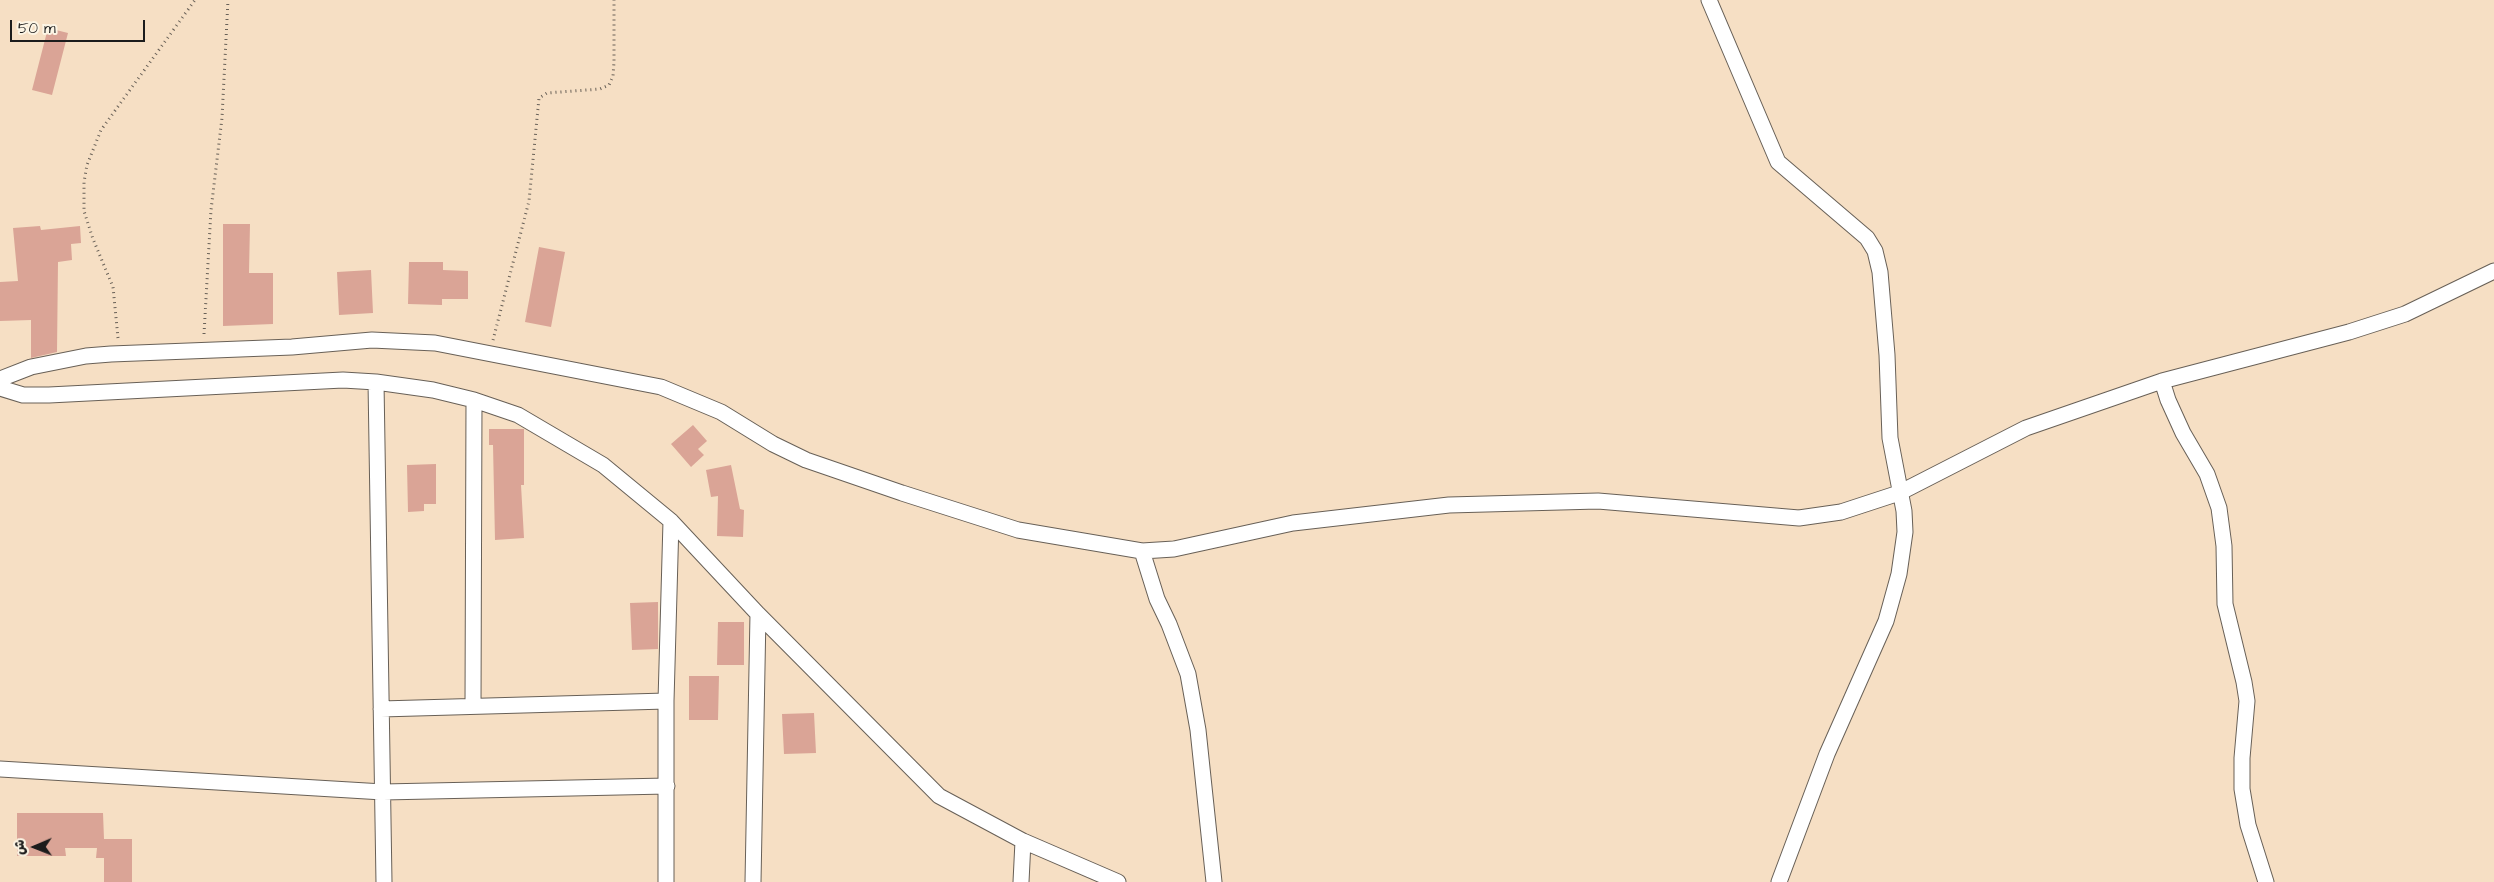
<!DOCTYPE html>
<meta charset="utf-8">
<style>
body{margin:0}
#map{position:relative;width:2494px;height:882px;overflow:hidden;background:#f6dfc4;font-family:"Architects Daughter","Playpen Sans Arabic",sans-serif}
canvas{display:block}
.north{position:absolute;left:10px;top:822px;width:50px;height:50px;-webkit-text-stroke:4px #fcf5e5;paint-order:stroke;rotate:269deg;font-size:14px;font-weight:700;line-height:20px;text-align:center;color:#1c1c1c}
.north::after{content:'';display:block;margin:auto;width:18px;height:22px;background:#1c1c1c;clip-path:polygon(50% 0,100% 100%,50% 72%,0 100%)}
.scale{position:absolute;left:10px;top:20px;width:135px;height:22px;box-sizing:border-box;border:2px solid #1c1c1c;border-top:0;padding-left:6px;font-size:15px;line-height:18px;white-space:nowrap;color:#1c1c1c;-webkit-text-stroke:4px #fcf5e5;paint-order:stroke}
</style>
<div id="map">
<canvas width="2494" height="882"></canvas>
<div class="north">ش</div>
<div class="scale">50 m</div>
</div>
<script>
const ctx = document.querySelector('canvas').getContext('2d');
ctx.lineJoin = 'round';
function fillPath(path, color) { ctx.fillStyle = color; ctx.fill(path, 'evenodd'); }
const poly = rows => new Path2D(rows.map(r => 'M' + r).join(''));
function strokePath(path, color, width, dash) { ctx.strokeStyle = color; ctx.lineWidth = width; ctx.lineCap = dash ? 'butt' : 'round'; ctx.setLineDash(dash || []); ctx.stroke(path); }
const building = poly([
 [48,28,68,33,52,95,32,90],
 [223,224,250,224,249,273,273,273,273,324,223,326],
 [40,226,41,230,80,226,81,243,71,244,72,260,58,262,57,352,31,358,31,320,0,321,0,282,18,281,13,228],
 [539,247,565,252,551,327,525,322],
 [409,262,443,262,443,270,468,271,468,299,442,299,442,305,408,304],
 [371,270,373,313,339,315,337,272],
 [693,425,707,441,698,449,704,455,691,467,671,444],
 [489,429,524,429,524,485,521,485,524,538,495,540,493,445,489,445],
 [436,464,436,504,424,504,424,511,408,512,407,465],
 [731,465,740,509,744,510,743,537,717,536,718,496,711,497,706,470],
 [658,602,658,649,632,650,630,603],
 [718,622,744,622,744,665,717,665],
 [689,676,719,676,718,720,689,720],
 [814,713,816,753,784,754,782,714],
 [17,813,103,813,104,839,132,839,132,882,104,882,104,858,96,858,97,848,65,848,66,856,17,856]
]);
const path = poly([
 [204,334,211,210,222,118,228,0],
 [118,338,113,287,93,239,84,211,84,182,87,165,101,130,195,0],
 [493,340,529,201,539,98,547,93,600,89,609,85,613,76,614,62,614,0]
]);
const minor = poly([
 [1709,0,1778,162,1867,238,1875,251,1880,272,1887,355,1890,438,1904,511,1905,532,1899,574,1886,621,1827,754,1779,882],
 [0,379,31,367,86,356,111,354,292,347,372,340,435,343,661,387,721,412,773,444,806,460,902,493,1018,530,1142,551,1174,549,1293,523,1449,505,1598,501,1799,518,1841,512,1899,493,2026,428,2162,381,2349,332,2405,314,2494,271],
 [2162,381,2168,400,2183,433,2207,474,2219,508,2224,546,2225,604,2244,682,2247,701,2242,758,2242,789,2248,825,2266,882],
 [376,382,384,882],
 [0,388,23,395,49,395,343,380,376,382,433,390,474,400,518,415,603,465,671,521,758,614,939,796,1023,841,1118,882],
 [1142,551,1157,599,1169,624,1188,674,1198,730,1214,882],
 [473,705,474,400],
 [381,709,666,701],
 [0,769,383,792,667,786],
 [666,882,666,701,671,521],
 [753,882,758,614],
 [1021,882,1023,841]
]);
fillPath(building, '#daa496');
strokePath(minor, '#686057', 17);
strokePath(path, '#686057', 3, [1, 4]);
strokePath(minor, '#fff', 15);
</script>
